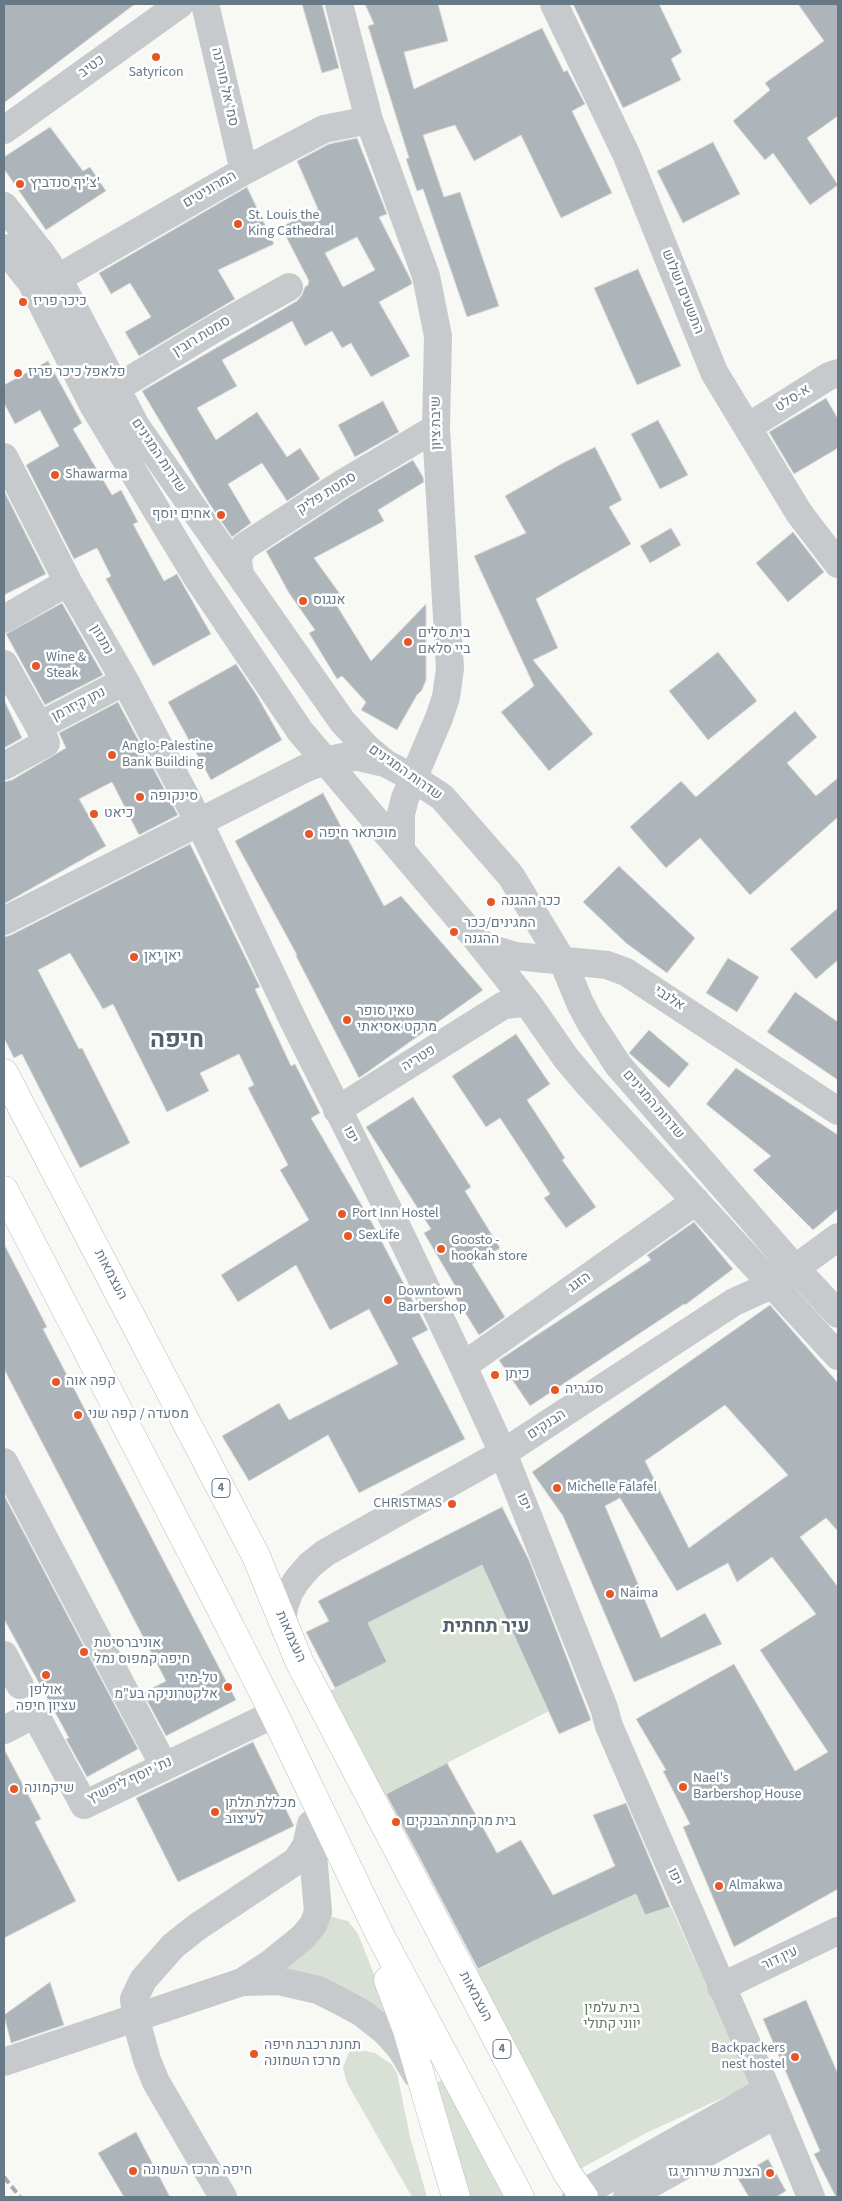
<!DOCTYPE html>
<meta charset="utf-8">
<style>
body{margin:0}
#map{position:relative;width:842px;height:2201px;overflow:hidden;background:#f8f8f5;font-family:"Source Sans 3",sans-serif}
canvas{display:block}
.frame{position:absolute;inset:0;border:5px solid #677887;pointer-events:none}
</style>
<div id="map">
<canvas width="842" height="2201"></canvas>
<div class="frame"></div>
</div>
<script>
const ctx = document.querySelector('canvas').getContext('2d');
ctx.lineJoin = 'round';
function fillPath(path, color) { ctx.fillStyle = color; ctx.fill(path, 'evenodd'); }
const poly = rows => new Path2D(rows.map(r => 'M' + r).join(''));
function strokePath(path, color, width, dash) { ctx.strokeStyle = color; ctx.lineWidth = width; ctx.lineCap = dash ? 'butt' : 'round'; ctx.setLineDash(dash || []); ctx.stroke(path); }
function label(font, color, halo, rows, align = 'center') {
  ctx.font = font + ' "Source Sans 3",Heebo,sans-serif'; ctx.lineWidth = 5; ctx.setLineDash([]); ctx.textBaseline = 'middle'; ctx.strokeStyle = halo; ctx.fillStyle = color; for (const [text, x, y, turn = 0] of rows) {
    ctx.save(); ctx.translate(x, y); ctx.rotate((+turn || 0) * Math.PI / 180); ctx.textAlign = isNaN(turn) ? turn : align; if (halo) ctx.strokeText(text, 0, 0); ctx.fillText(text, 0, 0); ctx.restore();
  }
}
const green = poly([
 [482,1565,549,1711,378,1798,327,1692,387,1662,368,1623],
 [636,1894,645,1915,671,1907,751,2085,648,2132,578,2170,476,1971,542,1937],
 [332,1917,348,1921,358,1934,376,1979,386,2013,383,2015,289,1970,287,1966,327,1918],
 [355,2049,375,2053,391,2064,397,2073,410,2137,427,2197,412,2197,347,2083,343,2068,349,2052],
 [445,2078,513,2197,466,2197,430,2087]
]);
const building = poly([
 [4,4,135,4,4,103,4,4],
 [302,4,322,4,339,68,322,73,302,4],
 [365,4,438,4,448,41,404,52,414,89,542,28,564,72,567,70,585,104,572,111,612,193,561,218,521,135,474,161,455,125,423,135,444,197,460,192,499,306,467,317,423,189,417,191,406,159,409,158,368,26,374,24,365,4],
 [573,4,659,4,682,52,671,59,681,80,623,108,573,4],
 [798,4,838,4,838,116,807,138,838,185,810,205,773,153,765,160,733,121,770,90,765,83,824,41,798,4],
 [50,127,83,171,90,167,106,191,46,230,4,169,4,157,50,127],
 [357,138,387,214,379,217,411,280,412,284,379,302,410,356,371,377,351,343,342,348,332,331,305,346,292,321,222,360,237,386,197,408,216,440,257,412,287,457,300,448,320,479,287,501,262,463,228,484,251,523,232,537,209,503,142,391,297,301,302,295,305,287,308,285,309,281,281,227,318,209,297,161,329,144,357,138],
 [357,237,375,270,343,287,325,253,357,237],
 [713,142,740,194,683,223,657,171,713,142],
 [247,187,274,244,218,270,235,299,139,356,125,332,151,317,130,283,111,294,99,273,247,187],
 [638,269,681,366,637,385,594,288,638,269],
 [48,361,82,423,73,429,112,495,121,490,138,522,133,524,164,581,177,574,211,634,153,666,106,579,111,576,97,548,74,559,26,465,59,446,40,410,15,424,4,403,4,385,48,361],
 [826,398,838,419,838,448,794,474,769,432,826,398],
 [383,401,399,432,355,457,338,425,383,401],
 [658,420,688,475,660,489,631,434,658,420],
 [595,447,622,500,609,507,631,544,536,599,558,648,533,660,593,734,549,771,501,712,534,686,474,556,526,533,505,496,563,463,595,447],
 [413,460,423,477,424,482,378,510,384,521,314,558,345,601,337,606,371,661,426,604,426,680,422,690,417,695,397,730,361,710,366,702,342,676,337,679,309,633,315,630,289,593,266,551,351,496,413,460],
 [4,491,46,574,4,595,4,491],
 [671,528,681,545,650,563,640,546,671,528],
 [793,532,824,572,788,602,756,563,793,532],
 [62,603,103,675,45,705,6,634,62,603],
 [718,652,757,701,708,740,669,691,718,652],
 [236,664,256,694,282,740,211,780,168,702,236,664],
 [4,700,22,738,4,748,4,700],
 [118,702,178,815,139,835,112,782,79,799,106,846,4,904,4,782,12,780,66,748,59,733,118,702],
 [795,711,817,737,787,763,816,796,838,778,838,817,750,895,700,838,666,868,630,827,681,781,696,797,795,711],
 [323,793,384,906,401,896,483,990,359,1078,296,956,297,955,235,841,323,793],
 [190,844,260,987,255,989,291,1066,295,1064,320,1113,311,1118,372,1223,428,1330,412,1338,465,1439,359,1493,328,1435,249,1481,222,1436,279,1403,289,1420,398,1364,369,1309,330,1330,296,1265,238,1302,221,1275,309,1220,280,1170,288,1165,248,1088,254,1085,239,1054,200,1073,209,1091,167,1112,113,1004,103,1009,70,953,38,970,79,1049,82,1048,130,1143,80,1168,22,1054,14,1058,4,1038,4,937,11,935,190,844],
 [619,866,695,938,667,973,626,943,583,902,619,866],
 [838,908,838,960,816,979,790,949,838,908],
 [728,958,759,977,737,1012,706,993,728,958],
 [795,992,838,1022,838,1080,767,1032,795,992],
 [649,1030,689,1064,669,1088,629,1053,649,1030],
 [516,1034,550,1084,527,1100,565,1158,562,1160,596,1207,566,1228,544,1198,550,1194,500,1118,486,1127,452,1076,516,1034],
 [736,1068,838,1135,838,1209,813,1230,753,1170,771,1156,706,1104,736,1068],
 [413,1097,471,1187,465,1191,500,1248,472,1264,505,1317,479,1335,452,1292,457,1289,424,1233,431,1229,366,1127,413,1097],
 [694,1222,733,1269,685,1305,684,1304,530,1406,499,1360,651,1260,647,1255,694,1222],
 [4,1244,47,1327,43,1329,236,1700,166,1736,143,1693,166,1681,4,1369,4,1244],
 [770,1305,838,1383,838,1531,826,1518,800,1537,838,1587,838,1889,734,1947,683,1827,690,1824,663,1771,666,1770,636,1719,734,1664,795,1771,828,1752,760,1650,816,1614,772,1557,737,1582,728,1563,677,1591,620,1498,605,1506,661,1638,705,1613,722,1644,634,1682,563,1516,532,1472,770,1305],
 [725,1405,788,1475,689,1548,645,1461,725,1405],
 [4,1495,138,1749,87,1777,66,1739,69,1738,4,1619,4,1495],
 [502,1507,529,1560,591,1720,559,1734,482,1565,368,1623,387,1662,335,1688,306,1632,329,1621,318,1601,502,1507],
 [253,1742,294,1826,178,1882,136,1798,253,1742],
 [4,1749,41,1819,35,1822,76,1901,4,1938,4,1749],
 [447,1763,497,1853,521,1840,553,1895,615,1866,593,1815,626,1803,670,1907,645,1915,636,1894,542,1937,478,1969,386,1794,447,1763],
 [50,1982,64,2025,11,2043,4,2015,50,1982],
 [806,2000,838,2074,838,2197,836,2197,814,2154,820,2151,763,2019,806,2000],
 [136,2132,170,2197,124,2197,98,2153,136,2132],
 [768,2159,786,2191,776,2197,749,2197,737,2177,768,2159]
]);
const minor = poly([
 [205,4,244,171],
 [339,4,369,120,426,276,438,336,436,428,450,669,446,697,439,718,405,798,401,814,401,848],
 [554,4,627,156,714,372,799,513,838,564],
 [4,130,180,4],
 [4,206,42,254,58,278,136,426,342,721,367,748,385,763,413,778,442,797,511,876,563,962,580,1003,590,1022,618,1065,784,1256,838,1314],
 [4,248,31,282,93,405,198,579,300,731,478,941,529,1005,566,1058,587,1083,838,1356],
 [58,278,244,171,324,129,369,120],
 [115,389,214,329,289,287],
 [748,427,829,376,838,373],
 [4,457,68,582,125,681,199,822,294,1022,397,1227,463,1366,503,1453,604,1708,609,1726,767,2090,811,2197],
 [240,574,238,561,239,554,245,546,343,483,436,428],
 [4,619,68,582],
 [4,664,39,726,46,743,4,766],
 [39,726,125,681],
 [4,921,304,769,324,761,343,757,359,757,385,763],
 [481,943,492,949,515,956,607,965,626,972,838,1111],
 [337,1110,504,1005,522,1003,529,1005],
 [463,1366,696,1201],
 [4,1462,164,1766],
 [285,1629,283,1617,284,1607,289,1593,297,1580,310,1565,325,1553,503,1453,734,1302,774,1284,838,1237],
 [4,1655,20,1685],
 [4,1730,35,1714,84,1805,274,1714],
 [242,1982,271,1963,302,1938,313,1925,318,1912,311,1831],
 [242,1982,279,1981,318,1990,340,2001,362,2013,386,2032,401,2049,416,2074],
 [721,1987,838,1931],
 [223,2197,156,2082,147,2060,137,2024,134,1999,143,1980,173,1946,197,1927,296,1861,306,1846,311,1824],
 [576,2197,767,2090],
 [627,2197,777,2114]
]);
const highway = poly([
 [4,1073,256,1556,299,1661,567,2173,584,2197],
 [4,1190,218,1603,274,1714,380,1935,520,2197],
 [388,1980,407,2030,456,2197]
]);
const rail = poly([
 [4,2177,20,2197]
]);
const minorBridge = poly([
 [4,2062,242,1982]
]);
const markers = [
 [156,57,5,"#e65727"],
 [20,184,5,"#e65727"],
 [238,224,5,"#e65727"],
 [23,302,5,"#e65727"],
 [18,373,5,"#e65727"],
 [55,475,5,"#e65727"],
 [221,515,5,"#e65727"],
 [303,601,5,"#e65727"],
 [408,642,5,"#e65727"],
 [36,666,5,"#e65727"],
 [112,755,5,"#e65727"],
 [140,797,5,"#e65727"],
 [94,814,5,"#e65727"],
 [309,834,5,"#e65727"],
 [491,902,5,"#e65727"],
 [454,932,5,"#e65727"],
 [134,957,5,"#e65727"],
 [347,1020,5,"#e65727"],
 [342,1214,5,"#e65727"],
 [348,1236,5,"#e65727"],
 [441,1249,5,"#e65727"],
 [388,1300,5,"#e65727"],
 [495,1375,5,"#e65727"],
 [56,1382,5,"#e65727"],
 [555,1390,5,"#e65727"],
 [78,1415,5,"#e65727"],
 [557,1488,5,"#e65727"],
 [452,1504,5,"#e65727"],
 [610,1594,5,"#e65727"],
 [84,1652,5,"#e65727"],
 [46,1675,5,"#e65727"],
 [228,1687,5,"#e65727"],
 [683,1787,5,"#e65727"],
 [14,1789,5,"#e65727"],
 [215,1812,5,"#e65727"],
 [396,1822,5,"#e65727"],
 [719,1886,5,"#e65727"],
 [254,2054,5,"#e65727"],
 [795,2057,5,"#e65727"],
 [133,2171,5,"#e65727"],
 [770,2173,5,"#e65727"]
];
const shields = [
 [221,1488,18],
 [502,2049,18]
];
const shieldNames = [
 ["4",221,1488],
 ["4",502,2049]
];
const streetNames = [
 ["כטיב",92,67,-36],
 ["סמ' אל מורינה",224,87,77],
 ["המרוניטים",210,190,-30],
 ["התשעים ושלוש",682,292,68],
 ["סמטת רובין",202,337,-31],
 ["א-סלט",793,399,-32],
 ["שיבת ציון",437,423,-91],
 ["שדרות המגינים",158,456,56],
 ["סמטת פליק",327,494,-32],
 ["נתנזון",101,640,60],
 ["נתן קיזרמן",79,705,-27],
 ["שדרות המגינים",405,773,35],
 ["אלנבי",669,999,33],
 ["פטריה",419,1059,-32],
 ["שדרות המגינים",653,1105,49],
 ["יפו",350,1135,63],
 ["העצמאות",110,1275,62],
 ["הזגג",580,1283,-35],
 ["הבנקים",547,1425,-33],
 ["יפו",523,1502,68],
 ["העצמאות",290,1637,66],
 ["נת' יוסף ליפשיץ",130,1781,-25],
 ["יפו",674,1877,67],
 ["עין דור",780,1959,-25],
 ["העצמאות",475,1997,62]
];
const poiNames = [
 ["Satyricon",156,73,"center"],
 ["צ'יף סנדביץ'",30,184],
 ["St. Louis the",248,216],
 ["King Cathedral",248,232],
 ["כיכר פריז",33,302],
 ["פלאפל כיכר פריז",28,373],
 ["Shawarma",65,475],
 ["אחים יוסף",211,515,"right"],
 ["אנגוס",313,601],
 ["בית סלים",418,634],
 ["ביי סלאם",418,650],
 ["Wine &",46,658],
 ["Steak",46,674],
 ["Anglo-Palestine",122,747],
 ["Bank Building",122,763],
 ["סינקופה",150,797],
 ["כיאט",104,814],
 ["מוכתאר חיפה",319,834],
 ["ככר ההגנה",501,902],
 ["המגינים/ככר",464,924],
 ["ההגנה",464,940],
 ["יאן יאן",144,957],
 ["טאיו סופר",357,1012],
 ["מרקט אסיאתי",357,1028],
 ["Port Inn Hostel",352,1214],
 ["SexLife",358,1236],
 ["Goosto -",451,1241],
 ["hookah store",451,1257],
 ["Downtown",398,1292],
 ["Barbershop",398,1308],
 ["כיתן",505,1375],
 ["קפה אוה",66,1382],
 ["סנגריה",565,1390],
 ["מסעדה / קפה שני",88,1415],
 ["Michelle Falafel",567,1488],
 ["CHRISTMAS",442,1504,"right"],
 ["Naima",620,1594],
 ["אוניברסיטת",94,1644],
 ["חיפה קמפוס נמל",94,1660],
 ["טל-מיר",218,1679,"right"],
 ["אלקטרוניקה בע\"מ",218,1695,"right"],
 ["אולפן",46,1691,"center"],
 ["עציון חיפה",46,1707,"center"],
 ["Nael's",693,1779],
 ["Barbershop House",693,1795],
 ["שיקמונה",24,1789],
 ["מכללת תלתן",225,1804],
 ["לעיצוב",225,1820],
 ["בית מרקחת הבנקים",406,1822],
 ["Almakwa",729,1886],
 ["תחנת רכבת חיפה",264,2046],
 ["מרכז השמונה",264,2062],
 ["Backpackers",785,2049,"right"],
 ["nest hostel",785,2065,"right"],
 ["חיפה מרכז השמונה",143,2171],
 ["הצנרת שירותי גז",760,2173,"right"]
];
const parkNames = [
 ["בית עלמין",612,2009],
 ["יווני קתולי",612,2025]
];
const districtNames = [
 ["עיר תחתית",486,1628]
];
const townNames = [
 ["חיפה",177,1042]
];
fillPath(green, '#d9e0d6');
fillPath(building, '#adb5ba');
strokePath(building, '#dadad7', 1);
strokePath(highway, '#b9bcbf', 29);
strokePath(minor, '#c6cacd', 28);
strokePath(highway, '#fff', 28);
strokePath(rail, '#a6acb2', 4, [8, 4]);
strokePath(minorBridge, '#c6cacd', 28);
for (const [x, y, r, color] of markers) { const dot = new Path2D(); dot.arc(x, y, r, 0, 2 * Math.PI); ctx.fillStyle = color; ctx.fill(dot); strokePath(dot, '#fff', 2); }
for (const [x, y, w] of shields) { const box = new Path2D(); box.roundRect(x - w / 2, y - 9.5, w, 19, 4); ctx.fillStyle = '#fff'; ctx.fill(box); strokePath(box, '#677887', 1); }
label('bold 12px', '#677887', null, shieldNames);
label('14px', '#677887', '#fff', streetNames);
label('14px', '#677887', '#fff', poiNames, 'left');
label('14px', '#667962', '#fff', parkNames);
label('bold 19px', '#55616c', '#fff', districtNames);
label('bold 24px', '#55616c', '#fff', townNames);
</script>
